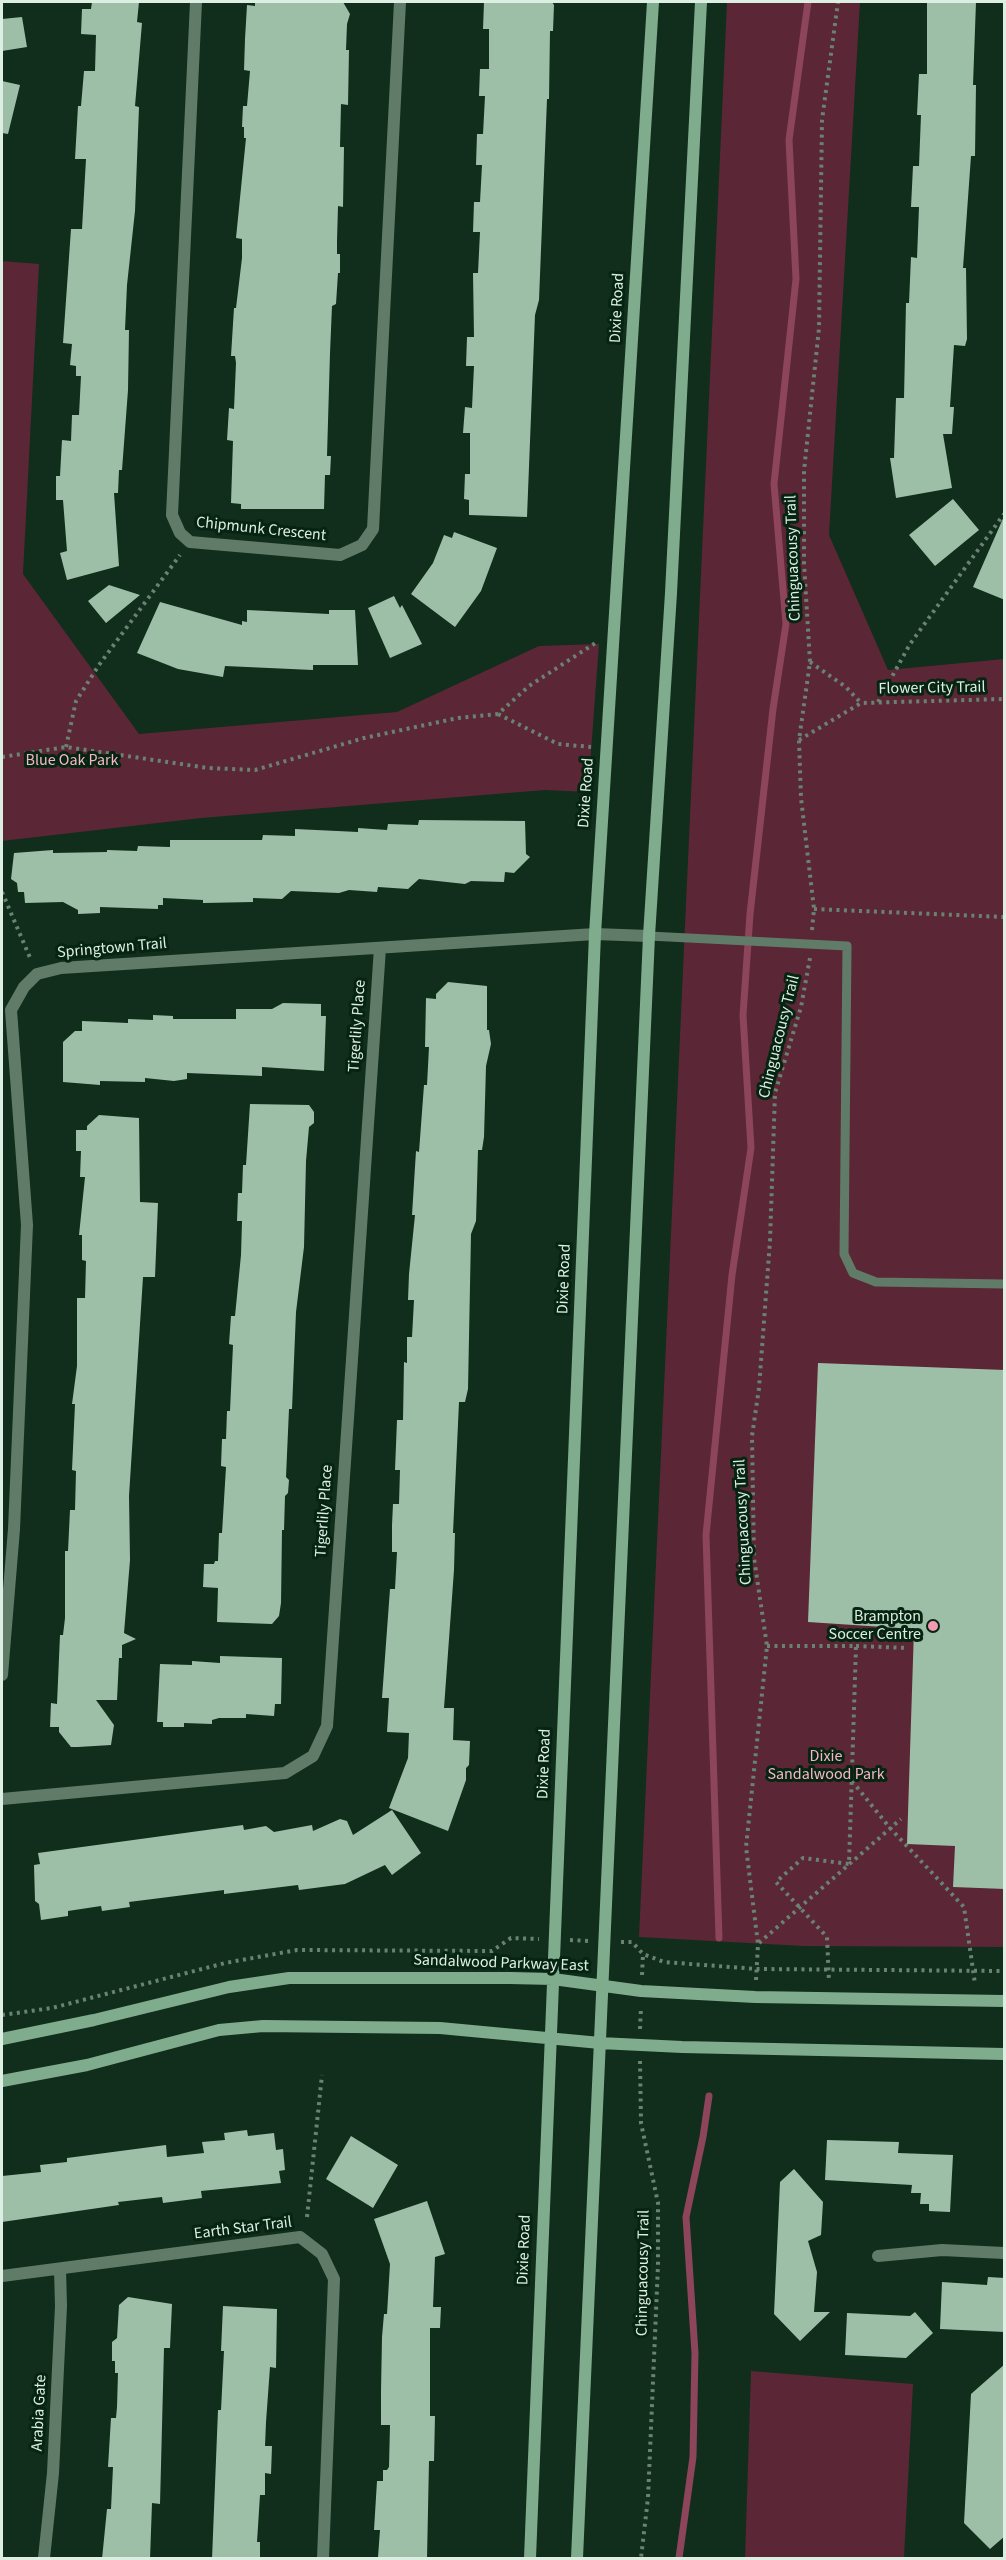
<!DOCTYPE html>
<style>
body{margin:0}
#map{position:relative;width:1006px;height:2560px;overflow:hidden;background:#102e1b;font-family:"Source Sans 3",sans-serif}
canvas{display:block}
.frame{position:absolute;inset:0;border:3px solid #ddeee2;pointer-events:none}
</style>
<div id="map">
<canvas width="1006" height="2560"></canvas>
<div class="frame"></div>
</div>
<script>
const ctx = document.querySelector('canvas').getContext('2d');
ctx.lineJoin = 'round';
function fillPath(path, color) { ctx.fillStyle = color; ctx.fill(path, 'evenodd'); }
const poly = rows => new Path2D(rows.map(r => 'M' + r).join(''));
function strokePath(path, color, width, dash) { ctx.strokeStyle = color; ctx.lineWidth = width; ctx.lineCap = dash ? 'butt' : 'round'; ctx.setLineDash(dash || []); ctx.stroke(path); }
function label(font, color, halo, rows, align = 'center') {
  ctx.font = font + ' "Source Sans 3",sans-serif'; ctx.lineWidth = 6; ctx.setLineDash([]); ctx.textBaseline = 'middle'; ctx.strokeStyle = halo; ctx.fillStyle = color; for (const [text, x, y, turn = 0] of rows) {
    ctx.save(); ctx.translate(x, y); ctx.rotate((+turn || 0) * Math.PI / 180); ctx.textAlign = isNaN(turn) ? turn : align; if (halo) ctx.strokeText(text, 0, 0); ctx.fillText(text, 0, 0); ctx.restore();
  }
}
const green = poly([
 [727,2,860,2,829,535,888,670,1004,659,1004,1947,803,1946,639,1937],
 [2,261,39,264,23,574,139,734,397,712,539,646,599,644,588,792,545,790,201,818,2,841],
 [751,2371,913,2384,904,2558,745,2558]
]);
const stream = poly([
 [719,1938,706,1535,732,1275,751,1148,743,1015,750,914,773,709,786,624,774,484,796,279,789,140,808,2],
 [679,2558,693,2457,695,2353,686,2217,703,2137,709,2096]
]);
const building = poly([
 [92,2,139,2,137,22,142,23,135,106,139,107,135,211,127,285,125,330,129,330,128,390,122,470,119,470,118,493,114,493,119,566,67,580,60,553,67,551,63,500,56,500,56,476,60,476,62,440,71,441,72,415,79,415,81,376,76,376,76,366,70,365,72,344,63,343,71,229,82,229,86,159,75,159,78,106,81,106,84,71,95,71,96,35,81,34,82,9,91,9],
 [255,2,343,2,350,14,347,24,346,50,349,50,348,105,341,104,340,147,344,147,343,207,338,206,337,241,337,254,340,254,340,273,338,273,336,304,332,306,330,353,327,456,331,456,330,475,325,475,324,509,241,509,241,504,231,503,233,441,227,440,229,408,234,409,236,363,235,356,231,356,234,308,236,308,242,258,242,239,236,238,246,138,244,138,244,127,242,127,243,106,247,106,250,71,244,70,245,39,247,5,255,6],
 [484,2,552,2,554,5,553,31,550,31,549,99,547,99,539,300,535,315,527,517,469,515,469,500,464,499,465,474,470,474,470,433,463,433,465,407,472,408,474,366,466,366,467,337,474,337,473,273,478,273,480,232,473,232,474,202,480,202,482,165,476,165,477,134,483,134,485,96,479,96,480,69,489,69,489,29,483,29],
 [927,2,976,2,973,85,976,85,975,156,971,156,963,268,966,268,967,339,965,346,954,345,950,407,954,407,952,434,943,434,952,488,896,498,890,458,894,458,896,398,904,398,906,303,909,303,911,257,917,258,919,207,911,207,913,166,919,166,921,115,917,115,919,74,927,74],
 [22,17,27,47,2,51,2,19],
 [2,81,20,85,8,134,2,133],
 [953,499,979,530,935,566,909,535],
 [1005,514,1005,600,973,587],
 [454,532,497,548,481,591,455,627,411,594,433,563,444,535,452,538],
 [109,585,140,595,106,623,88,601],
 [394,596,400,608,402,605,422,644,390,658,368,608],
 [160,602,242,625,242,621,247,622,247,610,329,614,329,610,355,610,358,665,313,665,313,670,225,666,223,677,178,669,137,653],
 [419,820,525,821,526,854,530,857,514,873,505,872,504,882,471,881,465,884,419,879,408,889,378,887,377,892,349,890,339,893,291,891,282,899,253,898,253,902,203,903,203,900,163,898,163,905,158,905,158,909,100,907,100,913,78,914,78,910,63,902,25,903,24,892,18,892,17,883,11,879,14,853,53,850,53,853,107,852,107,850,137,851,138,846,170,847,170,840,262,840,263,835,295,836,295,829,358,832,358,828,387,830,388,824,418,825],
 [448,982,487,986,487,1030,489,1030,491,1044,486,1066,484,1137,482,1150,478,1150,476,1221,471,1234,468,1389,465,1402,459,1402,453,1533,455,1533,454,1570,444,1708,454,1708,453,1740,470,1741,469,1765,466,1768,466,1780,448,1831,389,1808,408,1758,409,1733,387,1732,389,1698,382,1698,390,1589,395,1589,397,1552,392,1552,392,1525,393,1504,399,1504,400,1470,395,1470,397,1420,403,1420,404,1362,407,1363,407,1337,412,1337,414,1300,408,1300,409,1274,415,1215,412,1215,416,1151,419,1152,424,1085,427,1085,429,1047,425,1047,426,998,436,999,436,994],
 [283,1003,321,1004,321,1016,326,1016,324,1071,262,1067,262,1076,187,1073,187,1079,174,1081,145,1078,145,1082,100,1081,100,1085,63,1082,63,1042,75,1031,82,1031,82,1021,128,1023,128,1019,153,1020,153,1015,173,1016,173,1019,236,1019,236,1009,272,1009],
 [250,1104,309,1105,314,1112,314,1123,309,1127,306,1161,304,1247,296,1312,292,1409,289,1409,286,1477,289,1480,288,1493,285,1496,284,1530,282,1530,281,1603,279,1616,272,1624,217,1622,218,1588,203,1587,204,1564,214,1564,215,1561,218,1561,219,1533,222,1533,226,1467,221,1466,222,1439,226,1439,227,1411,230,1411,233,1345,229,1344,231,1316,235,1316,241,1255,242,1221,237,1221,238,1193,242,1193,243,1165,246,1165],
 [99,1115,139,1118,140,1202,158,1203,155,1277,143,1277,129,1496,130,1560,124,1633,136,1639,122,1645,122,1658,119,1658,117,1700,96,1700,114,1725,111,1745,78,1747,71,1747,59,1732,59,1727,50,1727,51,1703,57,1704,60,1635,63,1635,65,1618,65,1551,68,1551,70,1510,75,1510,76,1471,72,1470,75,1404,72,1404,77,1366,77,1298,85,1298,86,1261,82,1260,82,1235,79,1235,85,1177,80,1177,81,1151,76,1151,76,1130,87,1130,87,1126],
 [818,1363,1005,1370,1005,1889,953,1887,955,1846,907,1844,914,1629,808,1622],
 [220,1656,282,1658,281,1704,275,1704,274,1716,246,1714,246,1718,219,1718,212,1720,212,1724,184,1723,184,1727,163,1727,163,1722,157,1722,160,1664,192,1665,192,1661,220,1663],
 [392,1810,421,1853,392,1875,385,1865,345,1884,299,1890,298,1885,224,1894,224,1890,129,1902,130,1907,102,1911,101,1906,68,1911,68,1916,41,1920,39,1904,35,1901,34,1865,40,1864,38,1853,243,1825,244,1830,266,1826,274,1832,312,1825,313,1831,340,1819,347,1821,353,1835],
 [247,2130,248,2136,274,2133,276,2150,283,2149,285,2170,279,2171,281,2183,201,2191,202,2198,163,2203,162,2197,118,2202,119,2205,2,2222,2,2176,41,2172,40,2165,67,2162,67,2158,166,2145,167,2157,204,2153,202,2142,225,2140,224,2133],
 [351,2136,398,2165,373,2208,326,2179],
 [827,2140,899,2142,898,2153,953,2155,950,2212,929,2211,929,2204,920,2204,921,2193,911,2193,912,2185,825,2180],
 [794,2169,823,2202,821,2235,808,2241,817,2272,814,2312,830,2312,800,2341,774,2314,780,2182],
 [427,2201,445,2254,435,2257,433,2307,441,2307,440,2328,430,2328,430,2416,435,2416,434,2461,429,2461,427,2559,381,2559,378,2557,380,2530,374,2530,377,2481,383,2481,383,2470,387,2470,389,2467,390,2425,381,2425,381,2391,382,2337,384,2314,387,2314,390,2264,374,2219],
 [988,2277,1005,2278,1005,2332,940,2329,942,2282,987,2285],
 [128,2297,172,2304,170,2348,164,2348,160,2504,152,2503,150,2559,102,2559,107,2509,111,2509,113,2467,108,2467,111,2418,116,2418,117,2407,118,2373,115,2373,115,2361,112,2361,112,2342,117,2338,119,2305],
 [223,2306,277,2309,276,2368,270,2367,266,2422,265,2446,272,2446,271,2474,265,2473,265,2495,260,2495,257,2542,260,2542,260,2559,212,2559,218,2410,221,2410,224,2351,221,2351],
 [915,2312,933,2333,906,2358,845,2355,847,2313,910,2316],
 [1005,2364,1005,2536,990,2549,964,2523,971,2394]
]);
const path = poly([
 [810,662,846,687,861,703],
 [878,702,910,644,1004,514],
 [498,714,558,744,591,747],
 [799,740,861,703,1004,699],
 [66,747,76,701,99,665,180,555],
 [2,757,66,747,208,768,255,770,364,738,458,718,498,714,529,686,597,642],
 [2,892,31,960],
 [814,909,1004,917],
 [812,930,814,909,801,798,799,740,810,662,804,563,804,471,819,328,822,120,838,2],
 [767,1646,856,1646,849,1864,803,1858,776,1882,827,1937,829,1982],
 [856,1646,908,1648],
 [852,1781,890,1828,964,1907,975,1984],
 [570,1940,590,1941],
 [621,1942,632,1942,643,1954,664,1962,757,1969,1004,1971],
 [759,1943,901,1819],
 [642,1975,643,1954],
 [756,1980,758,1944,746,1847,767,1646,754,1558,752,1436,759,1388,770,1241,775,1093,801,1007,810,958],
 [2,2015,52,2008,225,1963,297,1950,492,1951,511,1938,539,1939],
 [640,2029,641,2007],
 [640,2061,641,2123,658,2203,658,2265,648,2498,641,2558],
 [307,2217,322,2075]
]);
const lane = poly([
 [649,936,847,946,844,1254,853,1273,876,1282,1004,1284]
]);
const street = poly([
 [196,2,172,515,180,533,190,542,340,555,362,545,373,529,400,2],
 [2,1675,14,1529,27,1225,11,1010,24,987,37,974,61,968,595,934,649,936],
 [2,1799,285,1773,313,1756,327,1726,380,948],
 [878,2256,942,2250,1004,2253],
 [2,2276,300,2237,322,2254,334,2279,323,2558],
 [44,2558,53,2473,61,2306,60,2269]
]);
const secondary = poly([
 [2,2039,94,2020,229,1987,289,1978,510,1978,553,1979,641,1991,755,1997,1004,2001],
 [2,2081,87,2065,219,2030,263,2026,440,2028,600,2043,682,2047,1004,2054],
 [530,2558,595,934,653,2],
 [577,2558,649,936,671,593,701,2]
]);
const markers = [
 [933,1626,6,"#f19ab1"]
];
const streetNames = [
 ["Dixie Road",618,308,-87],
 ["Chipmunk Crescent",261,530,6],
 ["Chinguacousy Trail",794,558,-92],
 ["Flower City Trail",932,689,-1],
 ["Dixie Road",587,793,-86],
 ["Springtown Trail",112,949,-5],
 ["Tigerlily Place",358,1026,-86],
 ["Chinguacousy Trail",780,1037,-76],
 ["Dixie Road",565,1279,-88],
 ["Tigerlily Place",325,1511,-86],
 ["Chinguacousy Trail",744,1522,-93],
 ["Dixie Road",545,1764,-88],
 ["Sandalwood Parkway East",501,1964,2],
 ["Earth Star Trail",243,2229,-7],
 ["Dixie Road",525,2250,-88],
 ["Chinguacousy Trail",644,2273,-89],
 ["Arabia Gate",40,2413,-87]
];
const parkNames = [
 ["Blue Oak Park",72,761],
 ["Dixie",826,1757],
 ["Sandalwood Park",826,1775]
];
const poiNames = [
 ["Brampton",921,1617],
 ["Soccer Centre",921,1635]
];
fillPath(green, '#5b2636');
strokePath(stream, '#8c455a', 7);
fillPath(building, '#9ebfa7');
strokePath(path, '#6a8272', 4, [3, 4.5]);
strokePath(lane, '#607c68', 9);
strokePath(street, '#607c68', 12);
strokePath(secondary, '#7fac8d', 12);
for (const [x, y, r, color] of markers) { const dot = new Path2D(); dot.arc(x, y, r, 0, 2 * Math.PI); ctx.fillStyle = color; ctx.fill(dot); strokePath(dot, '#062412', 2); }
label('16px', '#ddeee2', '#062412', streetNames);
label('16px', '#f7b6c6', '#062412', parkNames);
label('16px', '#ddeee2', '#062412', poiNames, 'right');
</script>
